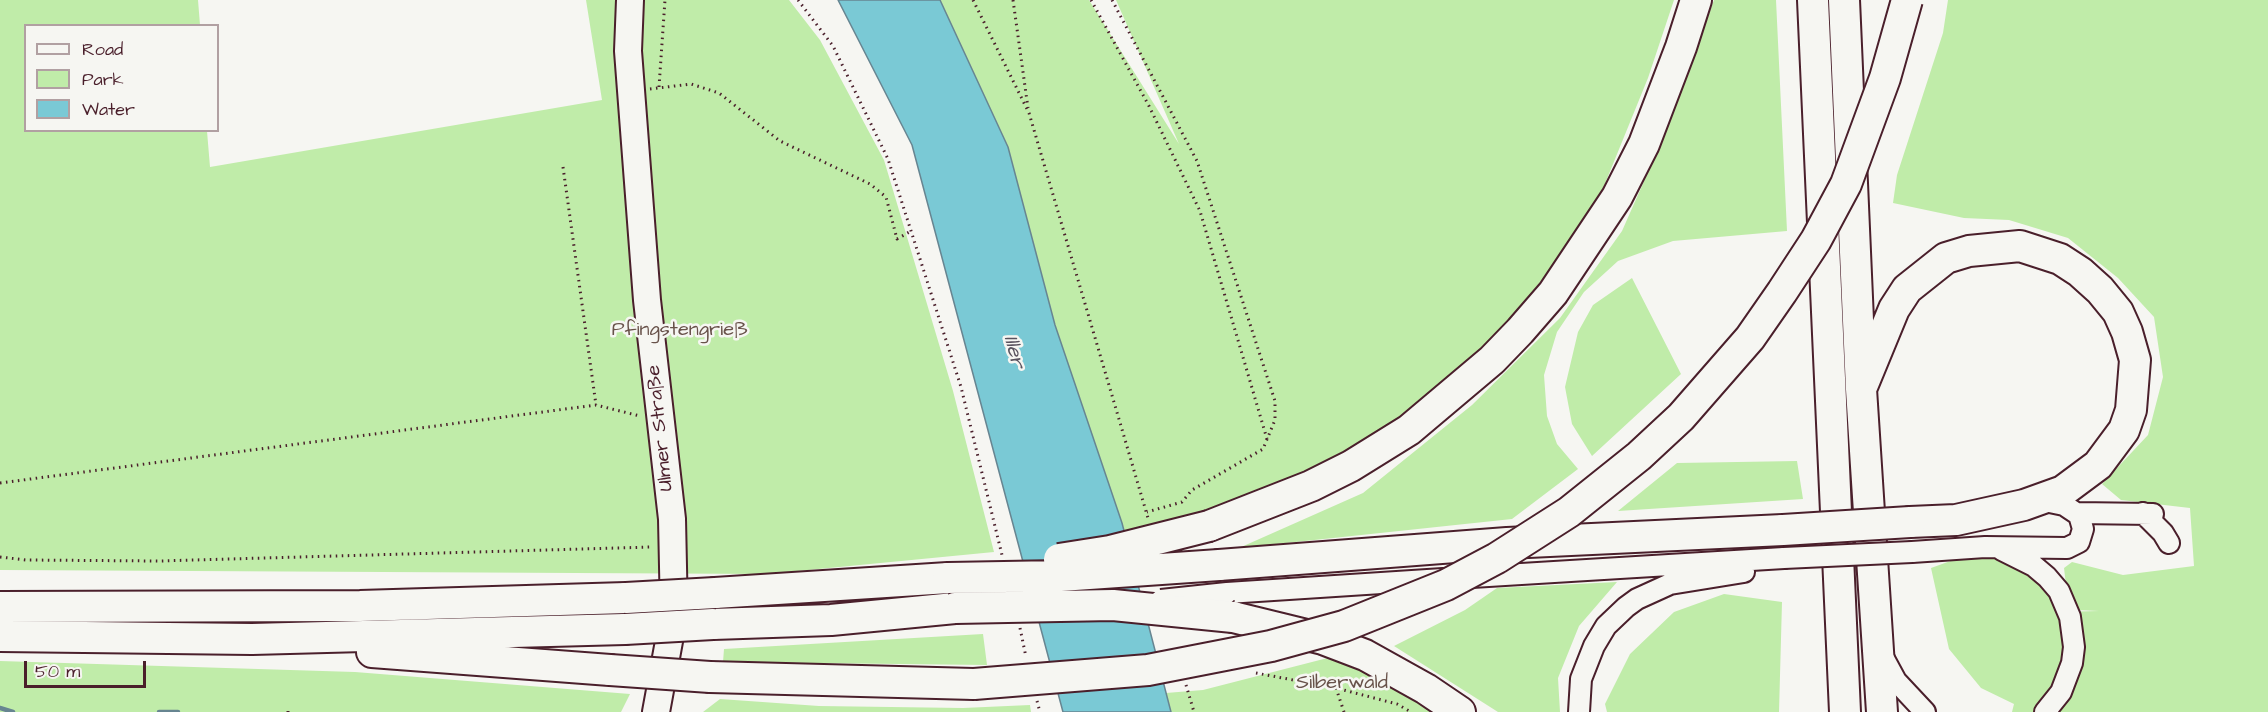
<!DOCTYPE html>
<meta charset="utf-8">
<style>
body{margin:0}
#map{position:relative;width:2268px;height:712px;overflow:hidden;background:#f6f6f2;font-family:"Architects Daughter",sans-serif}
canvas{display:block}
.legend{position:absolute;left:24px;top:24px;width:195px;height:108px;box-sizing:border-box;background:#f6f6f2;border:2px solid #b1a0a2;margin:0;padding:8px 10px;list-style:none;font-size:18px;color:#4a1f2b}
.legend li{display:flex;align-items:center;gap:12px;height:30px}
.legend b{width:30px;border:2px solid #b1a0a2}
.scale{position:absolute;left:24px;top:661px;width:122px;height:27px;box-sizing:border-box;border:3px solid #4a1f2b;border-top:0;padding-left:8px;font-size:18px;line-height:21px;white-space:nowrap;color:#4a1f2b;-webkit-text-stroke:4px #f6f6f2;paint-order:stroke}
</style>
<div id="map">
<canvas width="2268" height="712"></canvas>
<ul class="legend">
<li><b style="height:8px;background:#f6f6f2"></b>Road</li>
<li><b style="height:16px;background:#c0eca9"></b>Park</li>
<li><b style="height:16px;background:#7ac9d5"></b>Water</li>
</ul>
<div class="scale">50 m</div>
</div>
<script>
const ctx = document.querySelector('canvas').getContext('2d');
ctx.lineJoin = 'round';
function fillPath(path, color) { ctx.fillStyle = color; ctx.fill(path, 'evenodd'); }
const poly = rows => new Path2D(rows.map(r => 'M' + r).join(''));
function strokePath(path, color, width, dash) { ctx.strokeStyle = color; ctx.lineWidth = width; ctx.lineCap = dash ? 'butt' : 'round'; ctx.setLineDash(dash || []); ctx.stroke(path); }
function label(font, color, halo, rows, align = 'center') {
  ctx.font = font + ' "Architects Daughter",sans-serif'; ctx.lineWidth = 5; ctx.setLineDash([]); ctx.textBaseline = 'middle'; ctx.strokeStyle = halo; ctx.fillStyle = color; for (const [text, x, y, turn = 0] of rows) {
    ctx.save(); ctx.translate(x, y); ctx.rotate((+turn || 0) * Math.PI / 180); ctx.textAlign = isNaN(turn) ? turn : align; if (halo) ctx.strokeText(text, 0, 0); ctx.fillText(text, 0, 0); ctx.restore();
  }
}
const green = poly([
 [0,0,198,0,200,25,26,26,26,130,207,131,210,167,602,100,586,0,789,0,820,40,884,160,953,391,994,552,767,574,0,570],
 [940,0,1089,0,1179,144,1116,0,1674,0,1648,78,1602,191,1565,252,1476,360,1389,430,1292,483,1220,512,1126,535,1055,325,1008,147],
 [1714,0,1776,0,1787,231,1673,241,1618,261,1584,292,1557,332,1544,375,1547,416,1557,444,1578,469,1512,519,1239,548,1363,493,1472,405,1560,318,1622,231,1660,145],
 [1948,0,2268,0,2268,712,2012,712,2014,704,1981,688,1949,649,1931,568,1970,554,2013,560,2045,582,2058,612,2099,611,2077,610,2066,585,2064,568,2072,562,2123,575,2194,566,2190,508,2121,500,2102,484,2148,435,2163,377,2154,317,2118,278,2068,238,2009,220,1964,218,1893,203,1897,175,1943,33],
 [1632,278,1681,374,1592,456,1572,424,1565,387,1578,332,1593,305],
 [1797,461,1803,499,1618,511,1677,463],
 [1617,582,1579,626,1558,678,1560,712,1498,712,1394,646,1465,610,1497,588],
 [1724,594,1782,602,1779,712,1607,712,1605,704,1630,654,1674,612],
 [983,634,987,665,723,662,724,649],
 [1347,653,1437,712,1171,712,1166,693,1203,690],
 [0,661,355,672,630,694,621,712,0,712],
 [720,699,819,706,963,708,1030,705,1031,712,703,712]
]);
const water = poly([
 [838,0,940,0,1008,147,1055,325,1122,523,1171,712,1063,712,912,145,838,0]
]);
const stream = poly([
 [0,708,13,712],
 [159,712,178,712]
]);
const path = poly([
 [798,0,833,46,888,159,961,387,1002,555],
 [973,0,1029,113,1148,518],
 [1013,0,1028,108],
 [1091,0,1149,106,1200,211,1267,439],
 [1112,0,1197,161,1275,401,1275,420,1263,449,1192,490,1182,502,1147,512],
 [659,87,665,0],
 [650,89,691,84,719,93,780,141,870,184,886,197,897,239,911,231],
 [563,167,596,405],
 [0,483,596,405,640,416],
 [0,557,26,560,159,561,652,547],
 [1020,628,1026,657],
 [1256,673,1336,688,1397,704,1411,712],
 [1186,685,1194,712],
 [1336,688,1344,712],
 [1037,701,1040,712],
 [288,711,288,712]
]);
const minor = poly([
 [2076,513,2153,514],
 [2143,513,2163,533,2169,543],
 [2002,550,2034,566,2047,577,2059,591,2070,617,2074,647,2072,663,2061,692,2045,712],
 [1912,552,1985,547,2067,548,2079,542,2083,529,2079,515,2064,505,2040,500],
 [1472,577,1784,558],
 [1227,593,1443,579],
 [1883,657,1896,681,1925,712],
 [1579,712,1581,679,1594,646,1606,626,1626,607,1637,599,1670,584,1744,572]
]);
const major = poly([
 [630,0,628,51,647,300,672,519,674,614,656,712]
]);
const highway = poly([
 [1813,0,1845,712],
 [1844,0,1861,389,1882,712],
 [1861,389,1894,309,1907,289,1946,258,1969,251,2020,246,2060,259,2080,272,2100,290,2118,312,2127,332,2135,360,2131,410,2124,430,2098,465,2063,491,2024,505,1956,520,1910,522],
 [1209,526,1311,486,1351,466,1409,430,1492,360,1520,331,1553,293,1617,197,1644,144,1681,47,1696,0],
 [1219,565,1507,543,1783,530],
 [715,593,948,578],
 [0,607,360,606,626,598],
 [1233,617,1323,639,1365,655,1426,689,1460,712],
 [713,624,831,620,955,608],
 [0,636,252,639,625,629],
 [372,652,610,670],
 [710,677,974,684]
]);
const minorBridge = poly([
 [1784,558,1912,552],
 [1161,600,1227,593]
]);
const highwayBridge = poly([
 [1783,530,1910,522],
 [1059,559,1110,551,1209,526],
 [948,578,1060,576,1219,565],
 [626,598,715,593],
 [955,608,1113,605,1233,617],
 [625,629,713,624],
 [610,670,710,677],
 [974,684,1148,670,1271,646,1344,626,1446,585,1497,558,1569,512,1639,456,1681,417,1750,338,1782,292,1816,240,1846,184,1885,78,1907,0]
]);
const parkNames = [
 ["Pfingstengrieß",680,331],
 ["Silberwald",1342,684]
];
const streetNames = [
 ["Ulmer Straße",661,428,-96]
];
const waterNames = [
 ["Iller",1013,352,75]
];
fillPath(green, '#c0eca9');
fillPath(water, '#7ac9d5');
strokePath(water, '#678591', 1.5);
strokePath(stream, '#678591', 4.5);
strokePath(minor, '#4a1f2b', 24);
strokePath(major, '#4a1f2b', 30);
strokePath(highway, '#4a1f2b', 34);
strokePath(path, '#4a1f2b', 3, [1.5, 4.5]);
strokePath(minor, '#f6f6f2', 20);
strokePath(major, '#f6f6f2', 26);
strokePath(highway, '#f6f6f2', 30);
strokePath(minorBridge, '#4a1f2b', 24, []);
strokePath(highwayBridge, '#4a1f2b', 34, []);
strokePath(minorBridge, '#f6f6f2', 20);
strokePath(highwayBridge, '#f6f6f2', 30);
label('20px', '#68524a', '#f6f6f2', parkNames);
label('20px', '#4a1f2b', '#f6f6f2', streetNames);
label('italic 21px', '#58525e', '#f6f6f2', waterNames);
</script>
